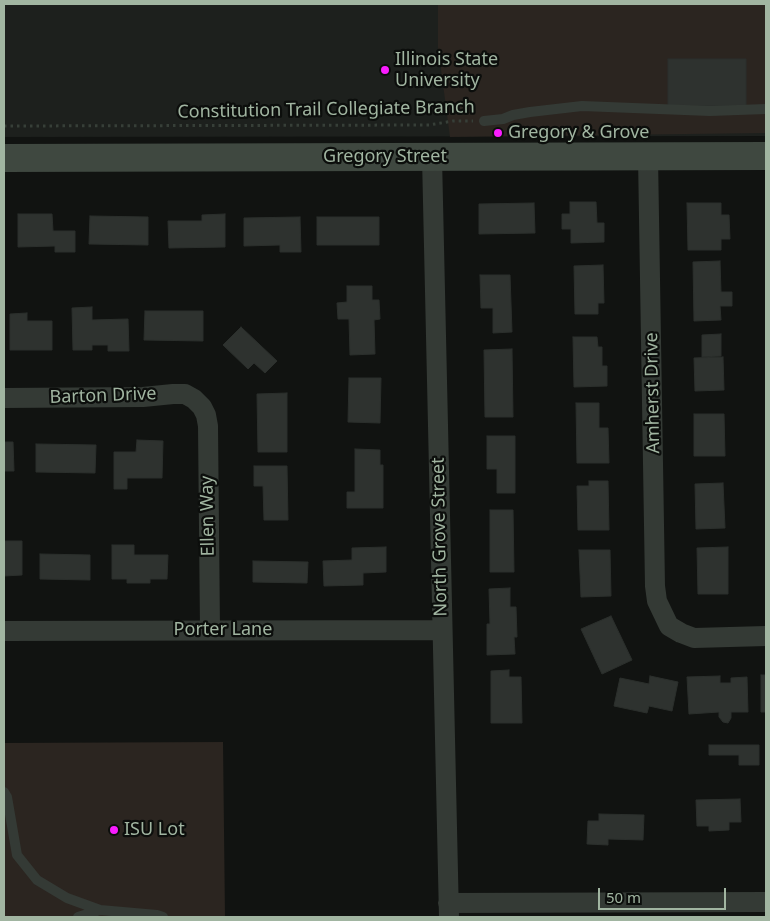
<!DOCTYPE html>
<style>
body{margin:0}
#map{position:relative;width:770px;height:921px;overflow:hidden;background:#111311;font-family:"Noto Sans",sans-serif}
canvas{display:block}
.frame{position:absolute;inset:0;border:5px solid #a1b5a1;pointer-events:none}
.scale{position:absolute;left:598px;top:888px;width:128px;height:22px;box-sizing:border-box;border:2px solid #a1b5a1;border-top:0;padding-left:6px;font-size:15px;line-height:18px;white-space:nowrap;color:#a1b5a1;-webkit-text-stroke:4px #0c0e0c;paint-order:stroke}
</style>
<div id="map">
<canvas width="770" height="921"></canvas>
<div class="frame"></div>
<div class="scale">50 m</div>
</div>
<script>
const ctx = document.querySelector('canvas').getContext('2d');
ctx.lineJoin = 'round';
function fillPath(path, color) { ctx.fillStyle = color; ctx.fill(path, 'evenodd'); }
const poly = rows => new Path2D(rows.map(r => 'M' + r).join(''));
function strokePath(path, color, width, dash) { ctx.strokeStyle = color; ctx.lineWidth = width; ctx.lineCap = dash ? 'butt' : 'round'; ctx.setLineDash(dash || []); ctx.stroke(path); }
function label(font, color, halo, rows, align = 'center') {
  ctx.font = font + ' "Noto Sans",sans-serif'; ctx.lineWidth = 4.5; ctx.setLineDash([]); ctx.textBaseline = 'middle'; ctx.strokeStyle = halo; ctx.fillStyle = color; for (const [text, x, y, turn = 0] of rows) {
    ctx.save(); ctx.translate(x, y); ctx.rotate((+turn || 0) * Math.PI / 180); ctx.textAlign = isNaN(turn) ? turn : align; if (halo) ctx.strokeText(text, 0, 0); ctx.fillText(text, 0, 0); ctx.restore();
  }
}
const built = poly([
 [4,4,766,4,766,136,4,137]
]);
const green = poly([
 [438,4,766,4,766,133,450,137,438,47],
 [223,742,225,917,4,917,4,743]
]);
const building = poly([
 [668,59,746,59,746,106,668,106,668,59],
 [570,202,596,202,597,223,604,223,604,242,571,243,571,229,562,229,562,214,570,214,570,202],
 [534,203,535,233,479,234,479,204,534,203],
 [687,203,721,203,721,215,729,215,730,239,721,239,721,250,688,250,687,203],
 [18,214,52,214,53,231,75,231,75,252,55,252,55,246,18,247,18,214],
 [225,214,225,247,169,248,168,221,202,221,202,215,225,214],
 [90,216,148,217,148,245,89,244,90,216],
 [300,217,301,252,280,252,280,245,244,246,244,218,300,217],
 [317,217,379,217,379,245,317,245,317,217],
 [720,261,721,292,732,292,732,306,720,306,721,320,694,321,693,262,720,261],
 [603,265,604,303,598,303,598,314,575,314,574,266,603,265],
 [480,275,510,275,512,332,493,333,493,308,481,308,480,275],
 [347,286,372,286,372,300,379,300,380,319,374,320,375,354,350,355,349,319,338,319,337,303,347,302,347,286],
 [92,307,92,320,128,319,129,351,108,351,108,345,92,345,92,350,73,350,72,308,92,307],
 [145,311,203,311,203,341,144,340,145,311],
 [27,313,27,321,52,321,52,350,10,350,10,314,27,313],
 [241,327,277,361,265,373,254,363,248,369,223,345,241,327],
 [721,334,721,356,702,357,702,335,721,334],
 [573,337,597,337,598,347,602,347,602,366,607,366,607,386,574,387,573,337],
 [512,349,513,417,485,417,484,350,512,349],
 [723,357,724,390,695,391,694,358,723,357],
 [349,378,381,378,380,423,348,422,349,378],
 [287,393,287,452,258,452,257,394,287,393],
 [576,403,599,403,599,428,608,428,609,463,577,463,576,403],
 [694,414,724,414,725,456,694,456,694,414],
 [487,436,515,436,515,493,497,493,497,469,487,469,487,436],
 [137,440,163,441,162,478,127,478,127,489,114,489,114,452,136,452,137,440],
 [4,442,13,442,14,471,4,471,4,442],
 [36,444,96,445,95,473,36,472,36,444],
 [355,449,380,450,380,465,383,465,383,508,347,508,347,492,355,492,355,449],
 [254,466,287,466,288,520,264,520,263,486,254,486,254,466],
 [589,481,608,481,609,530,578,530,577,486,589,486,589,481],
 [723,483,725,528,696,529,695,484,723,483],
 [490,510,513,510,514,572,490,572,490,510],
 [4,541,22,541,22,575,4,576,4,541],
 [112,545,134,545,134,555,168,555,167,579,150,579,150,583,127,583,127,579,112,579,112,545],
 [386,547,386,572,363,573,363,585,324,586,323,561,352,560,352,548,386,547],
 [728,547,728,594,698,594,697,548,728,547],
 [579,550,610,550,611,596,581,597,579,550],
 [40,554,90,555,90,580,40,579,40,554],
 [253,561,308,562,307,583,253,582,253,561],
 [510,588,510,607,516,607,517,637,514,637,515,654,487,655,487,624,490,624,489,589,510,588],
 [611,616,632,660,602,674,581,629,611,616],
 [509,670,509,677,521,677,522,723,491,723,491,671,509,670],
 [761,675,766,675,766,712,761,712,761,675],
 [650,676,678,682,672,711,649,706,647,713,614,706,620,678,649,684,650,676],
 [720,676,720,683,731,683,731,678,747,677,748,712,731,712,731,718,728,723,723,722,719,717,719,712,689,714,687,677,720,676],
 [709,745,759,745,759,765,739,765,739,755,709,755,709,745],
 [740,799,741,822,729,822,729,830,709,831,709,826,697,826,696,800,740,799],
 [599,814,644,815,643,840,608,839,608,845,587,844,588,821,599,821,599,814]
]);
const path = poly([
 [4,126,429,125,453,121,473,121]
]);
const service = poly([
 [484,121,503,119,513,115,530,112,582,106,710,111,766,109],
 [4,792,7,797,17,855,37,880,67,898,100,910,157,915,163,917],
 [78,917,100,910]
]);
const minor = poly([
 [648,156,655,586,657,601,669,626,681,633,694,638,766,636],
 [432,157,449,917],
 [4,398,143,397,173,394,185,394,194,399,202,407,206,415,208,426,210,630],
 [4,631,442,630],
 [448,903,766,902]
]);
const secondary = poly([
 [4,158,766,156]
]);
const markers = [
 [385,70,5,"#fa1cff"],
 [498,133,5,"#fa1cff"],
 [114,830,5,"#fa1cff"]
];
const poiNames = [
 ["Illinois State",395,60],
 ["University",395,81],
 ["Gregory & Grove",508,133],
 ["ISU Lot",124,830]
];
const streetNames = [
 ["Constitution Trail Collegiate Branch",326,110,-1],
 ["Gregory Street",385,157],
 ["Amherst Drive",653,393,-91],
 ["Barton Drive",103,396,-2],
 ["Ellen Way",208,516,-91],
 ["North Grove Street",440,537,-91],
 ["Porter Lane",223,630]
];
fillPath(built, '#1d201d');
fillPath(green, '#2b2520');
fillPath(building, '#2e322f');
strokePath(building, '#2b2f2c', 1);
strokePath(path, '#373f38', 3, [2.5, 4]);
strokePath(service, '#343a35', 10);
strokePath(minor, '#343a35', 20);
strokePath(secondary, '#3f4840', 28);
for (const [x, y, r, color] of markers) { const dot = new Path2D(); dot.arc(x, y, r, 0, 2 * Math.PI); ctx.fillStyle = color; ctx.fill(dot); strokePath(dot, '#0c0e0c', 2); }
label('18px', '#a1b5a1', '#0c0e0c', poiNames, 'left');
label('18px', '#a1b5a1', '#0c0e0c', streetNames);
</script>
